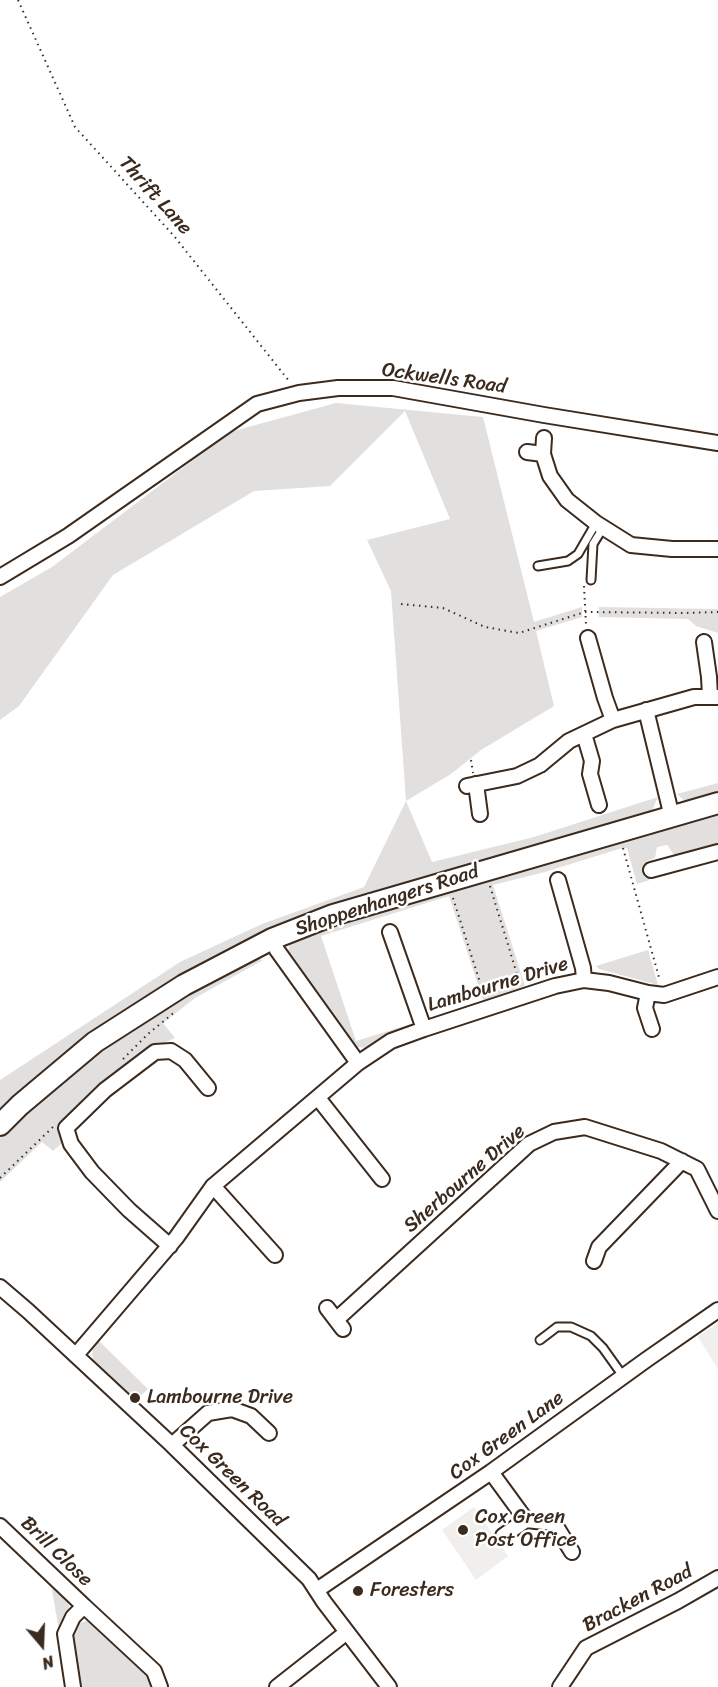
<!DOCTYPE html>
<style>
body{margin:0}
#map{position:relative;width:718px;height:1687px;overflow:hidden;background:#fff;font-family:Sriracha,sans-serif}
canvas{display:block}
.north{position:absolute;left:12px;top:1615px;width:60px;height:60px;-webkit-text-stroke:4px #fff;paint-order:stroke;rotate:161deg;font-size:16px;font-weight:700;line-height:24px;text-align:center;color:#3b2a1e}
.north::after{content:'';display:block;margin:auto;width:21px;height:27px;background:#3b2a1e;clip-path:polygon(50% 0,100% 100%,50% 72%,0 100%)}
</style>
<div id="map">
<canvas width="718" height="1687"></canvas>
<div class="north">N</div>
</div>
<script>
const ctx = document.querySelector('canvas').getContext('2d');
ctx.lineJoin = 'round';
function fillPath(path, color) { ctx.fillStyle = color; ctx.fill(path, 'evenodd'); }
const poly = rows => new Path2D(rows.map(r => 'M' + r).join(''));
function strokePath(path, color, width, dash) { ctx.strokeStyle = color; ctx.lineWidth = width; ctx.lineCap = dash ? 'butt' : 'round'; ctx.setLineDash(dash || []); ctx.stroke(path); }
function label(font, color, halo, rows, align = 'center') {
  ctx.font = font + ' Sriracha,sans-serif'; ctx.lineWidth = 5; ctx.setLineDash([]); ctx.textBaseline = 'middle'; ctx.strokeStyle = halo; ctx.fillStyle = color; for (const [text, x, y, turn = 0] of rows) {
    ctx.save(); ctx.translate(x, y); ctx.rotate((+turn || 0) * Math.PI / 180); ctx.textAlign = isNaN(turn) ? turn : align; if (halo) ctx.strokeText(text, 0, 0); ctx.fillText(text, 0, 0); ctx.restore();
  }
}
const built = poly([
 [718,1323,718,1369,698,1337],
 [474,1507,508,1556,476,1580,442,1530]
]);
const green = poly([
 [336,403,483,417,534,622,582,607,582,617,536,631,554,706,481,750,451,774,406,801,432,862,534,837,658,797,651,813,438,873,339,904,90,1035,11,1100,0,1111,0,1080,180,962,262,924,364,887,406,801,391,591,367,540,450,519,405,411,330,486,254,491,113,575,19,706,0,720,0,597,52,567,230,432],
 [599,607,718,609,718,633,696,626,688,619,599,617],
 [718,783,718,794,687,803,677,794],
 [718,811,718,844,675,856,667,845,657,847,655,858,647,861,650,880,637,884,627,848,619,849,545,872,493,885,525,986,483,1000,449,896,321,936,356,1041,411,1024,368,1048,356,1047,346,1038,291,964,288,951,291,939,318,929],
 [648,950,658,985,599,969,596,966],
 [252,957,263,960,195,998,163,1023,175,1038,157,1046,60,1127,62,1143,53,1151,42,1142,0,1182,0,1138,26,1109,100,1047,186,990],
 [98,1340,148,1389,133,1403,93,1366,92,1346],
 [51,1585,66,1597,70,1610,59,1630],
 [87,1621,151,1678,153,1687,79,1687,71,1633,75,1624]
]);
const path = poly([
 [18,0,75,127,174,236,289,381],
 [584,586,586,625],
 [401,604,443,608,485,627,519,633,585,612,684,613,718,612],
 [471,760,473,773],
 [623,848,660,981],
 [490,886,520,984],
 [453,898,484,995],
 [123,1059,148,1034,176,1011],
 [0,1178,54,1126]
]);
const lane = poly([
 [538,566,568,561,578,554,596,523],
 [591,580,593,544,603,528],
 [540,1340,557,1327,571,1327,591,1336,603,1348,623,1376]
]);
const street = poly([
 [544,438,543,454,550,476,567,500,596,523,631,545,672,549,718,549],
 [527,452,543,454],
 [0,577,68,536,257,404,299,393,338,388,393,388,544,415,718,443],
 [588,638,605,698,613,720],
 [704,642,709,677,710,696],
 [646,710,672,817],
 [584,734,592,761,590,774,599,805],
 [476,784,480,814],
 [467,786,517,776,540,765,569,741,613,720,694,697,718,697],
 [651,870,718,852],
 [558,880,583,968,584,980],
 [390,932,424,1029],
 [272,939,277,950,358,1063],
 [648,993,645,1008,652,1029],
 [318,1098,382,1179],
 [213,1186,275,1255],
 [170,1246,129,1210,92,1172,71,1144,66,1128,105,1090,155,1052,171,1051,185,1060,208,1088],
 [594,1261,599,1247,682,1161],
 [0,1287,28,1311,172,1445,309,1579,324,1602,389,1687],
 [327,1308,343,1329],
 [337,1319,529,1144,554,1132,585,1127,661,1151,697,1169,718,1211],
 [76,1355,176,1238,213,1186,358,1063,391,1041,424,1029,555,986,584,980,609,983,648,993,664,995,718,977],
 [172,1445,208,1413,232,1409,251,1416,269,1433],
 [491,1472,526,1520,554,1523,572,1552],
 [0,1526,84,1606,73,1617,65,1634,73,1687],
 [503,1536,526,1520],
 [317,1590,491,1472,646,1360,718,1310],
 [84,1606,154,1671,160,1687],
 [277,1687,347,1632],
 [560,1687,586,1648,678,1601,718,1578]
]);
const secondary = poly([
 [0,1125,20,1105,95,1042,184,985,272,939,333,915,718,803]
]);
const markers = [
 [135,1398,6,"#3b2a1e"],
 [463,1530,6,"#3b2a1e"],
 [358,1591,6,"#3b2a1e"]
];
const streetNames = [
 ["Thrift Lane",155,196,48],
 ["Ockwells Road",444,379,8],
 ["Shoppenhangers Road",387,901,-18],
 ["Lambourne Drive",498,985,-17],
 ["Sherbourne Drive",465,1179,-41],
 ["Cox Green Lane",507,1436,-36],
 ["Cox Green Road",232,1476,44],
 ["Brill Close",56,1552,44],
 ["Bracken Road",638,1599,-28]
];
const poiNames = [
 ["Lambourne Drive",147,1398],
 ["Cox Green",475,1518],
 ["Post Office",475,1541],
 ["Foresters",370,1591]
];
fillPath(built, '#f1efee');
fillPath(green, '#e2e0de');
strokePath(lane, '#3b2a1e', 11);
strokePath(street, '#3b2a1e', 18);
strokePath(secondary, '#3b2a1e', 24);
strokePath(path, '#3b2a1e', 2, [1.5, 4.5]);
strokePath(lane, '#fff', 7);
strokePath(street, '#fff', 14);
strokePath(secondary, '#fff', 20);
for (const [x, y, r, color] of markers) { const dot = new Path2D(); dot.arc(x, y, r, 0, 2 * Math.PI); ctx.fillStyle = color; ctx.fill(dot); strokePath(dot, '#fff', 2); }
label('20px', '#3b2a1e', '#fff', streetNames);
label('20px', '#3b2a1e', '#fff', poiNames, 'left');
</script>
